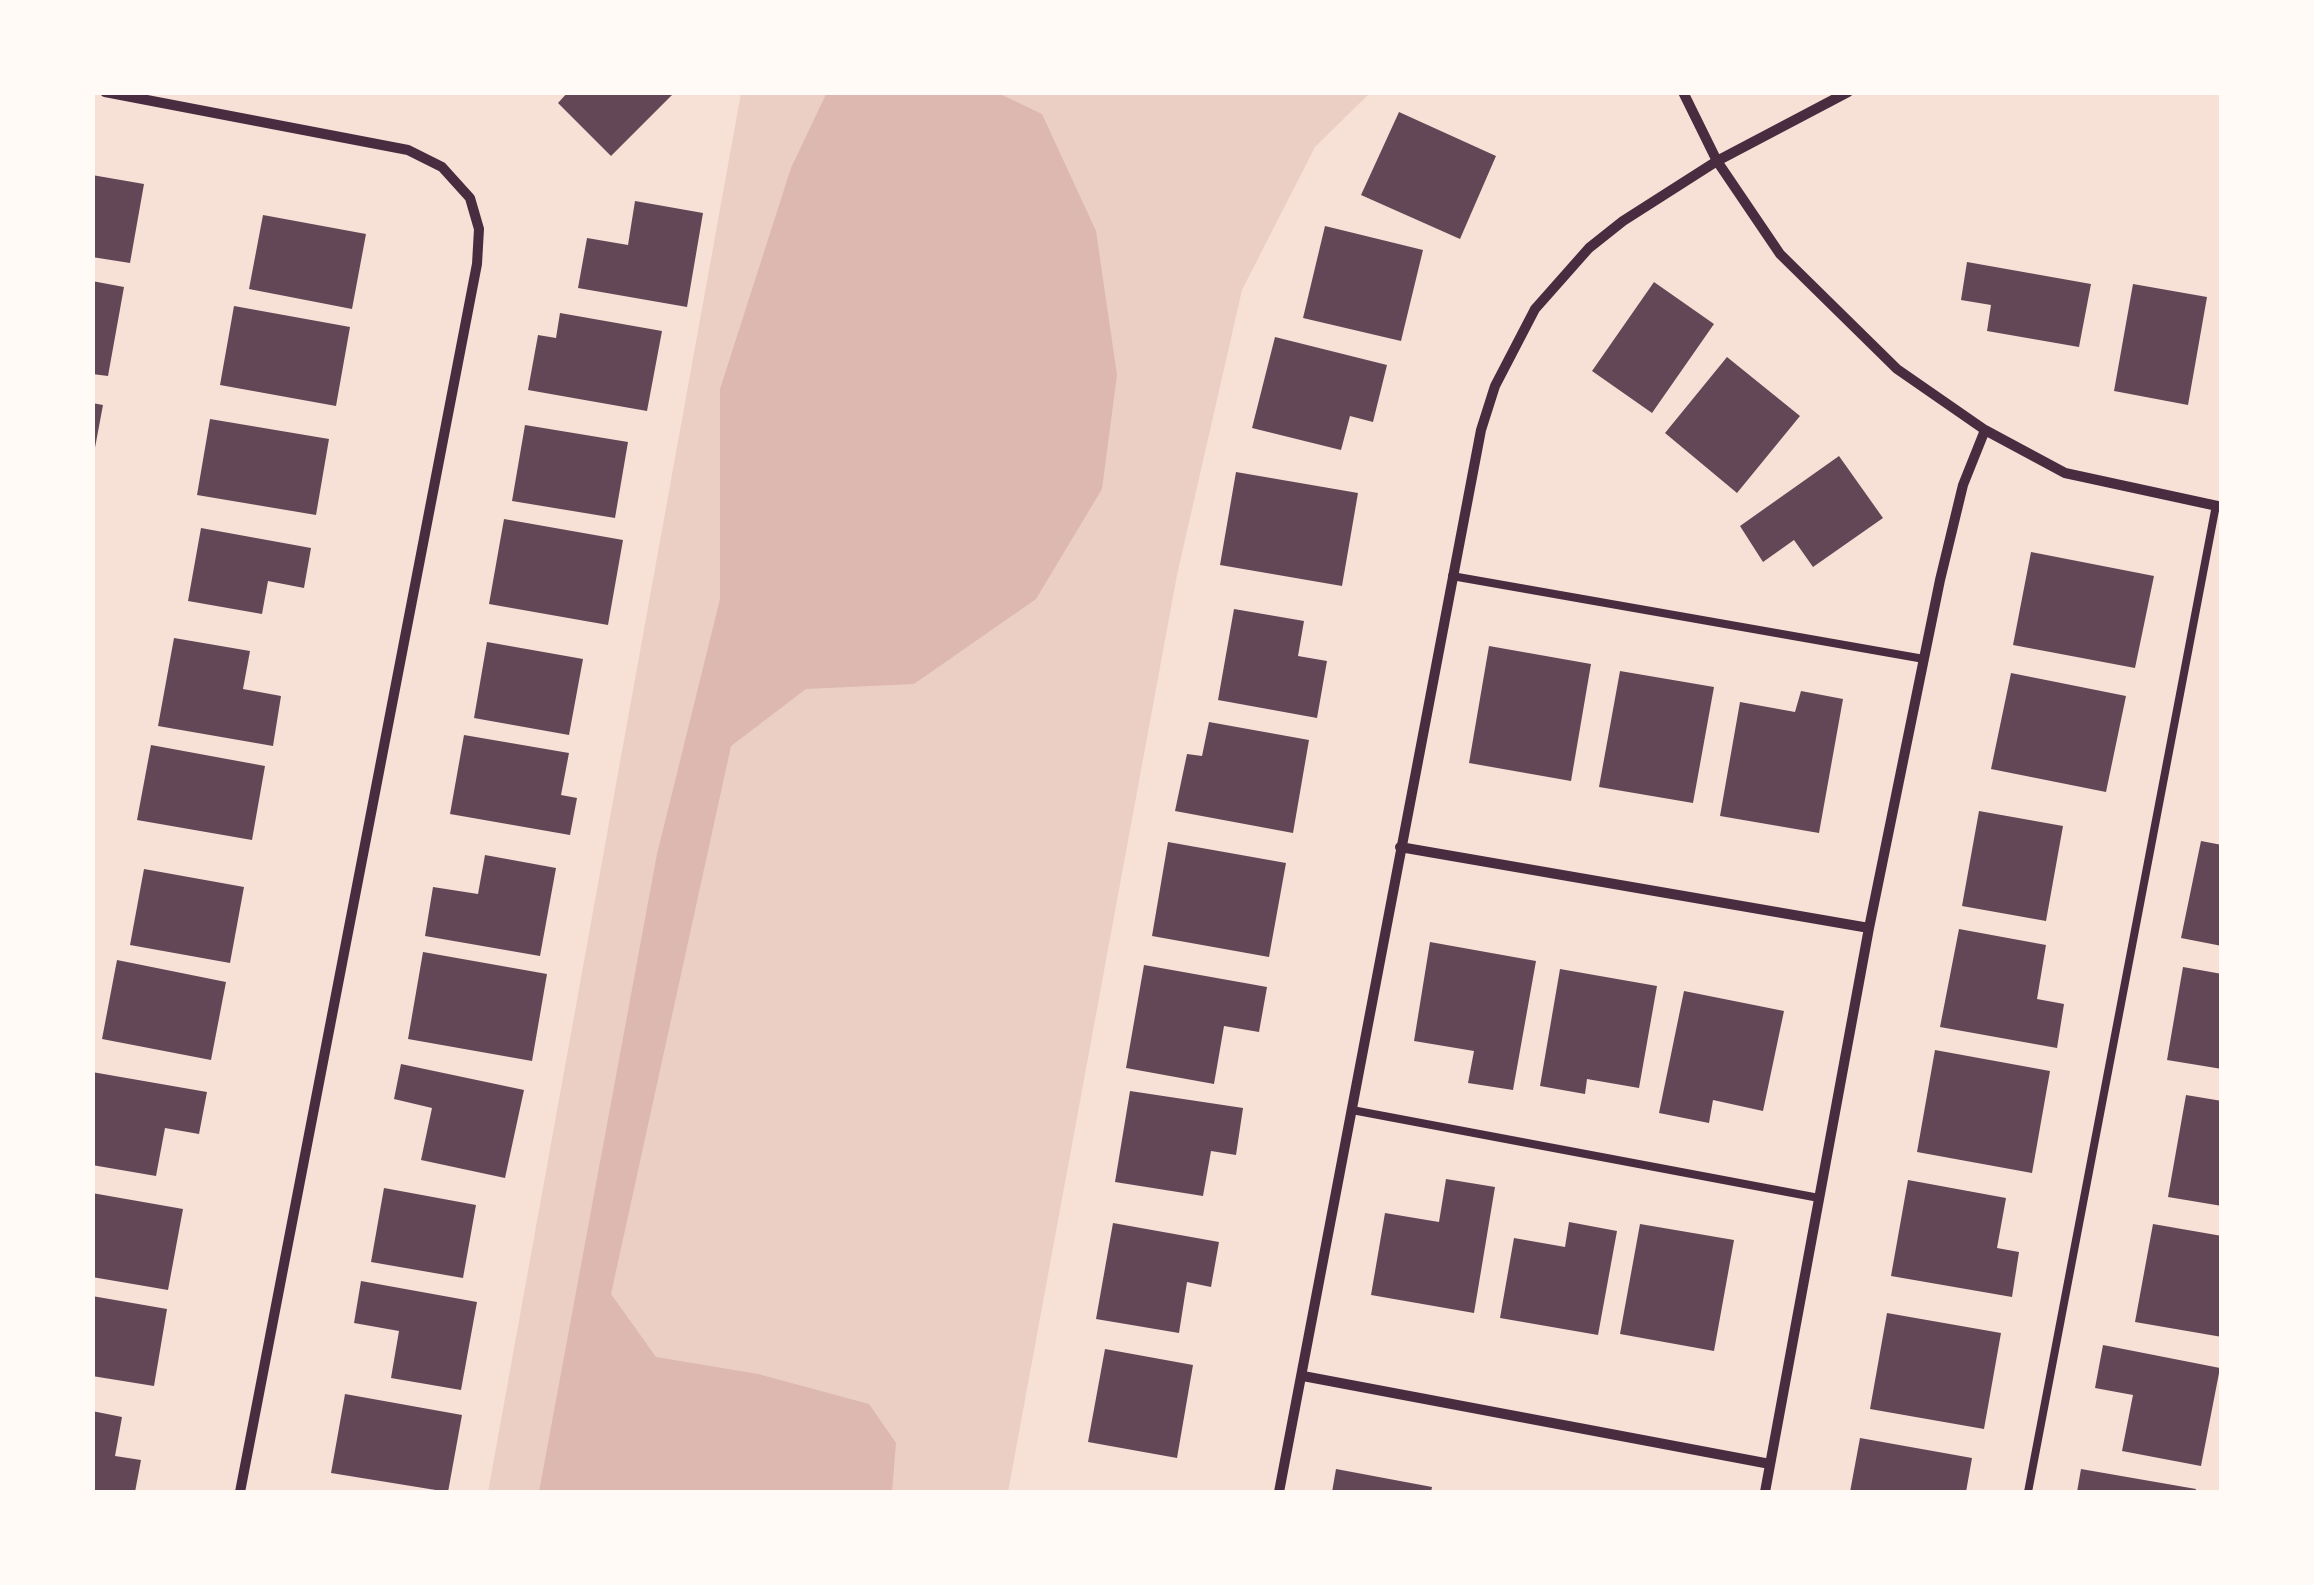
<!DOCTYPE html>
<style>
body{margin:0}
#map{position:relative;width:2314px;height:1585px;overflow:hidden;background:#f7e1d7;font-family:Barlow,sans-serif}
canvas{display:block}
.frame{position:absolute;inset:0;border:95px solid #fffaf5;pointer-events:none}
</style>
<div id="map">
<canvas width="2314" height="1585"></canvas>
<div class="frame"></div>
</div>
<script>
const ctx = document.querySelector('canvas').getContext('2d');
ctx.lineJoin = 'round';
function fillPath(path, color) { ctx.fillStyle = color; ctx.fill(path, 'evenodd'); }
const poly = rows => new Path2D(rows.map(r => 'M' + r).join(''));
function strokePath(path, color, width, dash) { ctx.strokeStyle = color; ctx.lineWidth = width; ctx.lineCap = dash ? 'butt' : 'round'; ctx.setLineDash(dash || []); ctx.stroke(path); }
const green = poly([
 [741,93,1370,93,1315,147,1242,290,1177,575,1008,1492,488,1492]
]);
const water = poly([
 [827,92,998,93,1042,114,1096,231,1117,375,1102,489,1036,599,914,684,806,689,731,746,611,1294,656,1357,758,1374,869,1404,896,1443,892,1492,539,1492,657,854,720,599,720,389,791,168]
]);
const building = poly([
 [568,92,675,92,611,156,558,103],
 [1399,112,1496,156,1460,239,1361,195],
 [92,175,144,184,130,263,92,257],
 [635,201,703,213,687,307,578,288,587,238,628,245],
 [263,215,366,234,352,309,249,289],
 [1325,226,1423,250,1401,341,1303,318],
 [1967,262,2091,284,2079,347,1987,331,1991,305,1961,300],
 [92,281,124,287,108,376,92,374],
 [1654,282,1714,324,1652,413,1592,371],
 [2133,284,2207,297,2188,405,2114,391],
 [234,306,350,327,336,406,220,385],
 [560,313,662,331,647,411,528,390,538,335,556,338],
 [1275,337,1387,365,1373,422,1350,416,1341,450,1252,428],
 [1727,357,1800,416,1737,493,1665,433],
 [92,403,103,405,94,453,92,453],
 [210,419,329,439,316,515,197,495],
 [525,425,628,442,615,518,512,501],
 [1839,456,1883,518,1813,567,1794,540,1763,562,1740,526],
 [1236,472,1358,493,1342,586,1220,565],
 [504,519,623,540,608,625,489,604],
 [201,528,311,548,304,588,268,581,262,614,188,601],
 [2031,552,2154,576,2135,668,2013,645],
 [1234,609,1304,621,1298,656,1327,661,1317,718,1218,700],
 [174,638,250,651,243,689,281,696,273,746,158,726],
 [487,642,583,659,569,735,474,718],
 [1489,646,1591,664,1571,781,1469,763],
 [1620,671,1714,687,1693,803,1599,787],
 [2011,673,2126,696,2106,792,1991,769],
 [1801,691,1843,699,1819,833,1720,816,1740,702,1795,712],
 [1209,722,1309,740,1293,833,1175,811,1187,754,1202,756],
 [464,735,569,753,561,795,577,798,570,835,450,814],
 [151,745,265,766,252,840,137,820],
 [1979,811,2063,826,2046,921,1962,906],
 [2201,841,2222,845,2222,946,2181,938],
 [1168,842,1286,863,1269,957,1152,936],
 [485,855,556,868,540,956,425,936,433,887,478,894],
 [144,869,244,887,230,963,130,945],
 [1959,929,2046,945,2037,999,2064,1004,2057,1048,1940,1027],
 [1430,942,1536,961,1513,1090,1468,1083,1474,1051,1414,1041],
 [423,952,547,974,532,1061,408,1039],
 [117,960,226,982,211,1060,102,1039],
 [1144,965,1267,987,1259,1032,1224,1026,1214,1084,1126,1068],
 [2183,967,2222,974,2222,1069,2167,1060],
 [1560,969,1657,986,1639,1088,1587,1079,1585,1094,1540,1086],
 [1684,991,1784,1011,1763,1111,1713,1100,1709,1123,1659,1113],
 [1935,1050,2050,1071,2032,1173,1917,1152],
 [401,1064,524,1090,505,1178,421,1160,432,1108,394,1099],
 [92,1072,207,1092,199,1134,165,1128,156,1176,92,1165],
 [1130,1091,1243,1108,1236,1155,1211,1151,1203,1196,1115,1182],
 [2186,1095,2222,1101,2222,1206,2168,1197],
 [1446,1179,1495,1187,1474,1313,1371,1295,1385,1213,1439,1222],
 [1908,1180,2006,1198,1997,1248,2019,1252,2012,1297,1891,1276],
 [384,1188,476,1205,463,1278,371,1262],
 [92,1193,183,1209,168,1290,92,1277],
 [1569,1222,1617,1231,1598,1335,1500,1318,1514,1238,1565,1247],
 [1113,1223,1219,1242,1211,1287,1187,1282,1179,1333,1096,1319],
 [1640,1224,1734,1240,1714,1351,1620,1334],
 [2153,1224,2222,1236,2222,1337,2135,1322],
 [361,1281,477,1302,461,1390,391,1378,399,1331,354,1323],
 [92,1296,167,1309,154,1386,92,1376],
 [1887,1313,2001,1333,1984,1429,1870,1409],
 [2103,1345,2220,1368,2201,1466,2122,1451,2133,1395,2095,1388],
 [1105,1349,1193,1365,1177,1458,1088,1442],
 [345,1394,462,1415,448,1492,331,1473],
 [92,1411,122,1417,115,1456,141,1460,135,1492,92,1492],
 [1860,1438,1972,1458,1966,1492,1850,1492],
 [1336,1469,1432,1487,1431,1492,1332,1492],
 [2081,1469,2196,1489,2195,1492,2077,1492]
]);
const service = poly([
 [1452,576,1924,659],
 [1352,1110,1819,1198],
 [2028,1492,2216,505]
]);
const minor = poly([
 [105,92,408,150,442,167,470,198,479,229,477,264,240,1492],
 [1683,92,1717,161,1780,254,1897,369,1985,430,2065,473,2222,507],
 [1400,847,1869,928],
 [1303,1376,1770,1464],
 [1279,1492,1481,430,1495,386,1535,309,1589,248,1623,221,1717,161,1848,92],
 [1765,1492,1869,928,1940,580,1963,485,1985,430]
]);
fillPath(green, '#ebcfc5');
fillPath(water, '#dcb8b0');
fillPath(building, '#644757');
strokePath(service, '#4a2c40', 8);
strokePath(minor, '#4a2c40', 10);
</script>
